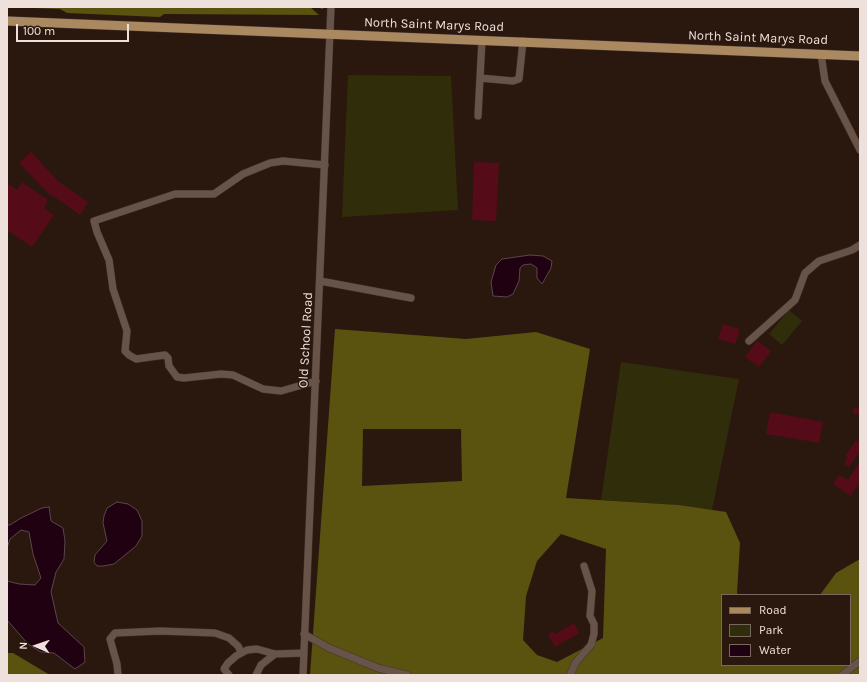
<!DOCTYPE html>
<style>
body{margin:0}
#map{position:relative;width:867px;height:682px;overflow:hidden;background:#2a180f;font-family:Karla,sans-serif}
canvas{display:block}
.frame{position:absolute;inset:0;border:8px solid #eee0da;pointer-events:none}
.legend{position:absolute;left:721px;top:594px;width:130px;height:72px;box-sizing:border-box;background:#2a180f;border:1px solid #786860;margin:0;padding:5px 7px;list-style:none;font-size:12px;color:#eee0da}
.legend li{display:flex;align-items:center;gap:8px;height:20px}
.legend b{width:20px;border:1px solid #786860}
.north{position:absolute;left:16px;top:626px;width:40px;height:40px;-webkit-text-stroke:3px #2a180f;paint-order:stroke;rotate:272deg;font-size:11px;font-weight:700;line-height:16px;text-align:center;color:#eee0da}
.north::after{content:'';display:block;margin:auto;width:14px;height:18px;background:#eee0da;clip-path:polygon(50% 0,100% 100%,50% 72%,0 100%)}
.scale{position:absolute;left:16px;top:24px;width:113px;height:18px;box-sizing:border-box;border:2px solid #eee0da;border-top:0;padding-left:5px;font-size:12px;line-height:14px;white-space:nowrap;color:#eee0da;-webkit-text-stroke:3px #2a180f;paint-order:stroke}
</style>
<div id="map">
<canvas width="867" height="682"></canvas>
<div class="frame"></div>
<ul class="legend">
<li><b style="height:5px;background:#ab8960"></b>Road</li>
<li><b style="height:11px;background:#302d0b"></b>Park</li>
<li><b style="height:11px;background:#200112"></b>Water</li>
</ul>
<div class="north">N</div>
<div class="scale">100 m</div>
</div>
<script>
const ctx = document.querySelector('canvas').getContext('2d');
ctx.lineJoin = 'round';
function fillPath(path, color) { ctx.fillStyle = color; ctx.fill(path, 'evenodd'); }
const poly = rows => new Path2D(rows.map(r => 'M' + r).join(''));
function strokePath(path, color, width, dash) { ctx.strokeStyle = color; ctx.lineWidth = width; ctx.lineCap = dash ? 'butt' : 'round'; ctx.setLineDash(dash || []); ctx.stroke(path); }
function label(font, color, halo, rows, align = 'center') {
  ctx.font = font + ' Karla,sans-serif'; ctx.lineWidth = 3; ctx.setLineDash([]); ctx.textBaseline = 'middle'; ctx.strokeStyle = halo; ctx.fillStyle = color; for (const [text, x, y, turn = 0] of rows) {
    ctx.save(); ctx.translate(x, y); ctx.rotate((+turn || 0) * Math.PI / 180); ctx.textAlign = isNaN(turn) ? turn : align; if (halo) ctx.strokeText(text, 0, 0); ctx.fillText(text, 0, 0); ctx.restore();
  }
}
const green = poly([
 [348,75,451,76,458,210,342,217],
 [789,310,802,321,782,345,769,334],
 [621,362,739,379,712,510,679,505,601,500]
]);
const forest = poly([
 [7,7,310,7,319,15,164,14,160,17,67,13,60,9],
 [335,329,466,339,536,332,590,349,566,498,679,505,726,512,740,543,737,593,739,595,722,595,722,665,850,665,850,595,820,595,836,573,860,559,860,675,310,675],
 [363,429,461,429,462,481,362,486],
 [561,534,606,549,603,638,557,662,537,655,523,640,526,596,537,561],
 [7,653,13,653,50,675,7,675]
]);
const water = poly([
 [530,255,543,256,552,261,551,268,542,284,537,278,537,268,531,264,523,265,520,268,519,281,513,294,507,297,493,296,491,282,496,265,502,259,530,255],
 [117,502,128,504,137,510,142,521,142,536,136,546,114,564,103,566,97,566,94,562,95,555,107,541,103,523,104,516,107,508,117,502],
 [49,507,51,521,63,528,65,541,64,559,56,572,51,592,58,623,84,647,85,662,75,669,54,653,41,652,28,644,7,620,7,581,19,584,35,585,41,578,33,554,29,532,21,530,10,539,7,548,7,525,10,525,21,518,42,508,49,507]
]);
const building = poly([
 [31,152,58,181,88,202,80,215,52,195,51,196,19,163],
 [474,162,499,163,496,221,472,220],
 [22,182,48,200,44,208,54,215,32,247,7,230,7,183,17,190],
 [723,324,740,329,735,344,718,339],
 [757,341,771,351,759,367,745,357],
 [859,407,860,413,854,415,853,409],
 [770,412,823,422,819,443,766,434],
 [856,440,860,443,860,451,849,467,844,464,848,457,845,456],
 [860,461,860,482,851,496,833,484,839,475,848,480],
 [574,623,579,633,555,647,548,635,553,631,555,634]
]);
const path = poly([
 [320,7,324,9]
]);
const minor = poly([
 [821,54,825,81,860,150],
 [480,78,513,81,519,79,523,41],
 [478,116,482,40],
 [320,281,411,298],
 [749,341,795,300,805,273,819,261,852,250,860,245],
 [316,381,281,391,263,389,233,375,221,374,184,378,177,377,169,366,168,358,165,355,136,359,129,355,125,351,127,331,113,289,109,260,97,232,94,221,175,194,214,194,243,174,270,163,283,161,325,165],
 [304,634,329,648,378,668,407,675],
 [118,675,117,664,110,639,115,633,160,631,215,633,229,638,238,646,241,652],
 [229,675,224,669,228,663,236,656,247,650,257,649,275,654,304,653],
 [256,675,261,665,275,654],
 [303,675,331,7],
 [570,675,576,662,591,645,594,634,594,624,590,616,592,591,584,566],
 [842,675,860,661]
]);
const major = poly([
 [7,21,860,56]
]);
const streetNames = [
 ["North Saint Marys Road",434,25,2],
 ["North Saint Marys Road",758,38,2],
 ["Old School Road",306,340,-87]
];
fillPath(green, '#302d0b');
fillPath(forest, '#5a5310');
fillPath(water, '#200112');
strokePath(water, '#5e444e', 1);
fillPath(building, '#560b18');
strokePath(minor, '#423430', 8);
strokePath(major, '#423430', 10);
strokePath(path, '#706058', 1.5, [3, 3]);
strokePath(minor, '#685348', 7);
strokePath(major, '#ab8960', 9);
label('13px', '#eee0da', '#2a180f', streetNames);
</script>
